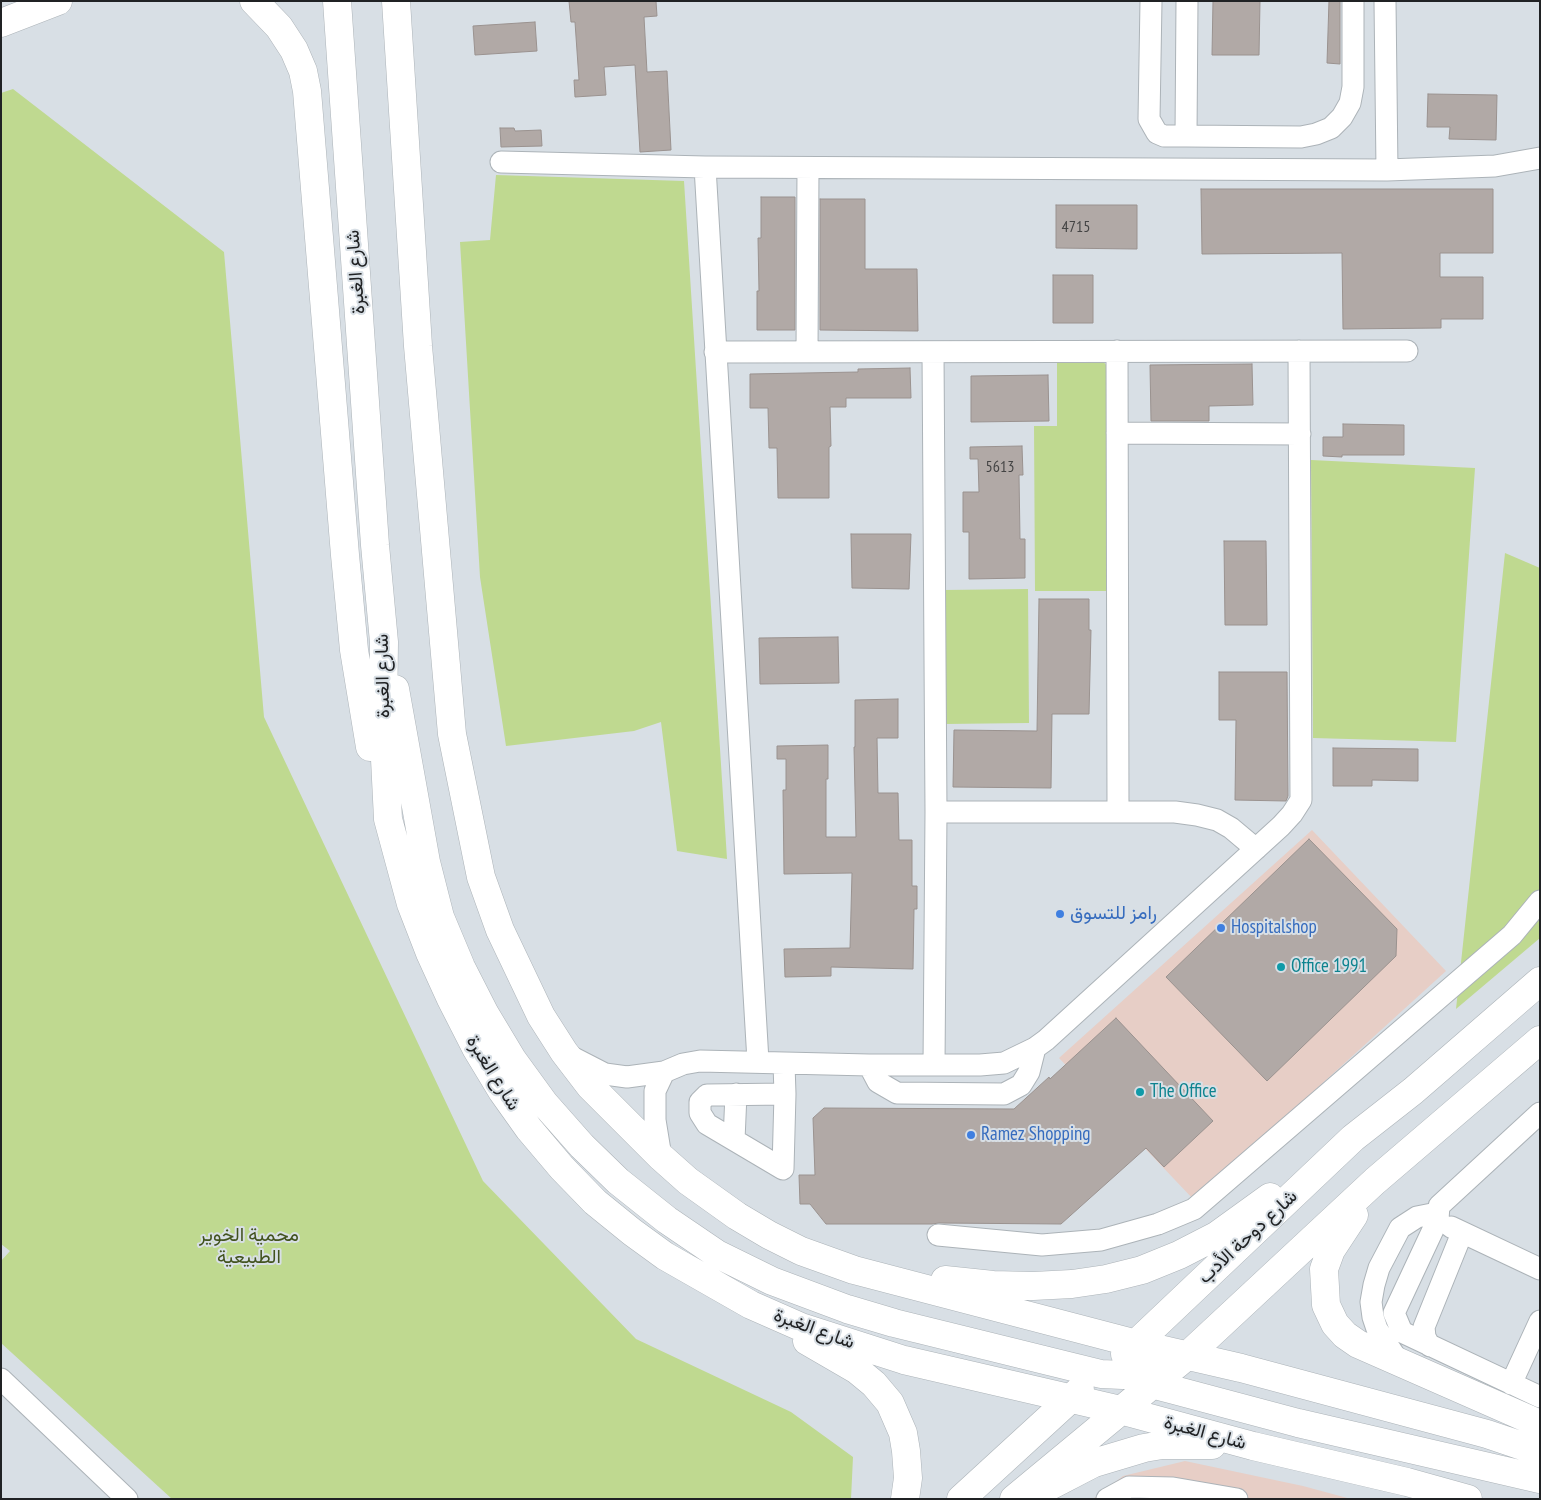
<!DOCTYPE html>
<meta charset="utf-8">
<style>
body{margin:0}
#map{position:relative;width:1541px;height:1500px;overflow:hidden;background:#d8dfe5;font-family:"PT Sans Narrow",sans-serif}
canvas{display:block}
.frame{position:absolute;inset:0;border:2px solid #202224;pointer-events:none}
</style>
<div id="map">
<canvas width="1541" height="1500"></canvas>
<div class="frame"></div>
</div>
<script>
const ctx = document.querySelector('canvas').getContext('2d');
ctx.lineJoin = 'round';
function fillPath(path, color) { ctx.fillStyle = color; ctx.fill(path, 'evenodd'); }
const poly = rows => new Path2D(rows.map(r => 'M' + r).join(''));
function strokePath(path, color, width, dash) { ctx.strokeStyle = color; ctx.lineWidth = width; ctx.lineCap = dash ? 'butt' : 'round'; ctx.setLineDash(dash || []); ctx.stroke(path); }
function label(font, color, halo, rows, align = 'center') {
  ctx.font = font + ' "PT Sans Narrow",Vazirmatn,sans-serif'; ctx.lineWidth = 4; ctx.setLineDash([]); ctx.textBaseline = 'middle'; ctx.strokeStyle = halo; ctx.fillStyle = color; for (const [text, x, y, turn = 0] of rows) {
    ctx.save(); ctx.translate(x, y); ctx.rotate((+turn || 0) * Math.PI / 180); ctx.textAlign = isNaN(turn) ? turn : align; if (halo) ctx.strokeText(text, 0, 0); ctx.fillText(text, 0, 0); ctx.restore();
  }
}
const commercial = poly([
 [1312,830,1446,971,1194,1200,1059,1058],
 [1185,1461,1303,1486,1351,1499,1093,1499,1123,1476]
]);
const green = poly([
 [13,89,224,252,264,717,483,1181,636,1339,791,1412,853,1457,851,1499,172,1499,1,1343,1,1261,10,1251,1,1244,1,93],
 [496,175,684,181,727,859,677,851,661,722,634,731,506,746,480,577,460,242,490,240],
 [1057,355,1097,355,1109,368,1110,591,1035,591,1034,426,1057,426],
 [1311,460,1475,468,1456,742,1313,738],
 [1505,553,1540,568,1540,938,1456,1009],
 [1028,589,1029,723,945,724,943,590]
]);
const building = poly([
 [569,1,656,1,657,16,644,17,647,72,667,71,671,150,640,152,635,65,604,67,606,95,575,97,574,80,579,80,575,22,571,22,569,1],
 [1213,1,1260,1,1259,55,1212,55,1213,1],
 [1329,1,1340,1,1340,64,1327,63,1329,1],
 [535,22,537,51,475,55,473,26,535,22],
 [1428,94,1497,95,1496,140,1449,139,1450,127,1427,127,1428,94],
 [500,128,514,128,515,131,541,130,542,146,501,147,500,128],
 [1201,189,1493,189,1493,253,1440,253,1440,277,1483,277,1483,319,1441,319,1441,328,1343,329,1342,253,1202,254,1201,189],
 [761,197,795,197,795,330,757,330,757,291,759,291,758,238,761,238,761,197],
 [820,199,865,199,865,269,917,269,918,331,820,330,820,199],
 [1056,205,1137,205,1137,249,1056,248,1056,205],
 [1053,275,1093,275,1093,323,1053,323,1053,275],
 [1252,364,1253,405,1209,406,1209,421,1151,421,1150,365,1252,364],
 [910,368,911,398,846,398,846,407,830,407,831,446,829,447,829,498,778,498,777,448,769,448,768,408,750,408,750,374,858,372,858,369,910,368],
 [1048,375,1049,421,971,422,971,376,1048,375],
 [1343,424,1404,425,1404,455,1342,455,1342,457,1323,456,1323,437,1343,437,1343,424],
 [1022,446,1023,475,1019,475,1020,539,1025,539,1025,578,969,579,969,532,963,532,963,492,979,492,978,459,970,459,970,447,1022,446],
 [851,534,911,534,909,589,852,588,851,534],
 [1224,541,1266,541,1267,625,1225,625,1224,541],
 [1039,599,1089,599,1089,630,1091,630,1089,714,1052,714,1051,788,953,787,954,730,1037,731,1039,599],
 [838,637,839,683,760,684,759,638,838,637],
 [1219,672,1287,672,1288,796,1286,801,1235,800,1236,720,1219,720,1219,672],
 [898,699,898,738,877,738,878,793,898,793,899,840,912,840,912,886,917,886,917,909,914,909,913,969,831,967,831,976,785,977,784,949,850,948,852,873,784,874,783,790,786,790,786,759,777,759,777,746,828,745,828,779,826,779,826,837,856,837,854,747,855,747,855,700,898,699],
 [1333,748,1418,749,1418,781,1372,780,1372,786,1333,786,1333,748],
 [1309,839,1397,929,1396,956,1267,1081,1166,977,1309,839],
 [1116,1018,1213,1121,1164,1167,1146,1148,1061,1224,939,1223,932,1224,826,1224,810,1204,800,1204,799,1175,815,1175,813,1118,824,1108,1014,1109,1049,1077,1050,1079,1116,1018]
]);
const minor = poly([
 [1151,1,1149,119,1157,133,1164,136,1186,136,1301,137,1316,134,1331,128,1342,117,1350,103,1353,87,1353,1],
 [1385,1,1387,170],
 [1186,136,1187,1],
 [501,162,705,167,1387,170,1495,166,1540,158],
 [705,167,758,1061],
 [1117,351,1118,812],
 [715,352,1407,351],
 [807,352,808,168],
 [933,352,936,812,934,1065],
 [1117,433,1300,434],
 [936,812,1175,812,1197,815,1217,820,1231,828,1256,849],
 [570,1056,605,1074,627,1077,664,1072,683,1064,700,1061,869,1065,980,1065,1004,1063,1035,1048,1046,1040,1281,826,1292,814,1301,800,1299,351],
 [784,1064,785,1094,707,1095,700,1102,700,1113,707,1124,783,1169,785,1094],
 [869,1065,878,1082,897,1093,1004,1094,1021,1085,1029,1072,1035,1048],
 [1540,1113,1439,1206,1438,1219,1394,1313,1402,1332,1540,1397],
 [734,1140,736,1094],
 [661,1157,655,1120,655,1091,664,1072],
 [1451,1227,1540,1269],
 [938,1235,1042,1245,1101,1240,1158,1224,1194,1209,1512,935,1540,901],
 [1430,1346,1425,1337,1424,1327,1462,1233],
 [1399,1362,1377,1329,1373,1317,1371,1302,1374,1285,1379,1268,1400,1228,1417,1217,1437,1213],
 [1,1379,127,1499],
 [1511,1384,1540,1321],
 [1107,1499,1129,1487,1173,1488,1237,1499]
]);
const major = poly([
 [254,1,279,27,294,50,303,71,307,91,345,555,354,650,370,747],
 [337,1,375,545,384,642,383,719,388,819,411,904,430,953,451,999,476,1048,502,1091,529,1129,562,1168,595,1202,632,1232,665,1256,751,1305,801,1327,904,1360,1120,1410,1253,1446,1407,1482,1468,1499],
 [396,1,418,346,452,734,481,877,500,930,541,1016,564,1052,590,1086,661,1157,688,1181,737,1216,769,1235,801,1251,854,1270,1137,1344,1241,1368,1487,1434,1540,1452],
 [1,23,58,1],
 [395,689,426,862,440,917,461,967,485,1014,512,1059,544,1103,582,1146,618,1181,667,1220,717,1254,772,1281,847,1309,894,1323,1101,1374,1123,1375,1146,1372,1168,1365,1188,1355],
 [1354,1215,1331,1250,1324,1269,1326,1305,1335,1324,1345,1335,1358,1344,1540,1424],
 [945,1280,993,1285,1033,1286,1072,1284,1106,1279,1142,1270,1179,1255,1216,1236,1270,1197],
 [807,1341,857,1370,874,1384,890,1403,903,1433,906,1451,908,1478,905,1499],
 [1125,1354,1353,1138,1413,1091,1540,981],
 [1138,1384,1151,1384,1174,1390,1298,1423,1540,1479],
 [1042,1490,1094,1463,1144,1448,1162,1445,1212,1445],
 [961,1499,1080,1390],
 [1014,1499,1188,1355,1375,1181,1540,1040]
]);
const markers = [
 [1060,914,5,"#3f7fe0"],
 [1221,928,5,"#3f7fe0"],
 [1281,967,5,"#0f9aa8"],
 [1140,1092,5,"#0f9aa8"],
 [971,1135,5,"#3f7fe0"]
];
const numberNames = [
 ["4715",1076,227],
 ["5613",1000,467]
];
const streetNames = [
 ["شارع الغبرة",356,272,-94],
 ["شارع الغبرة",383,676,-91],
 ["شارع الغبرة",493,1073,58],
 ["شارع دوحة الأدب",1248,1237,-43],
 ["شارع الغبرة",814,1329,20],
 ["شارع الغبرة",1205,1433,15]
];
const shopNames = [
 ["رامز للتسوق",1070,914],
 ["Hospitalshop",1231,928],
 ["Ramez Shopping",981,1135]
];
const cultureNames = [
 ["Office 1991",1291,967],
 ["The Office",1150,1092]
];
const parkNames = [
 ["محمية الخوير",249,1236],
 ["الطبيعية",249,1258]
];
fillPath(commercial, '#e7cec6');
fillPath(green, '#bfd990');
fillPath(building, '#b1a9a6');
strokePath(building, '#9a928f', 1);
strokePath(minor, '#acb3b8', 23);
strokePath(major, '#acb3b8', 29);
strokePath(minor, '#fff', 21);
strokePath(major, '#fff', 28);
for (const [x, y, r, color] of markers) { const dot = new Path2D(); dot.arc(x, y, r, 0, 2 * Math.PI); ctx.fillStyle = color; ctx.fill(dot); strokePath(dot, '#d8dfe5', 2); }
label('16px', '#444', null, numberNames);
label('19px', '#202224', '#d8dfe5', streetNames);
label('19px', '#366cbe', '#d8dfe5', shopNames, 'left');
label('19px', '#0d838f', '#d8dfe5', cultureNames, 'left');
label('19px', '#42531e', '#d8dfe5', parkNames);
</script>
